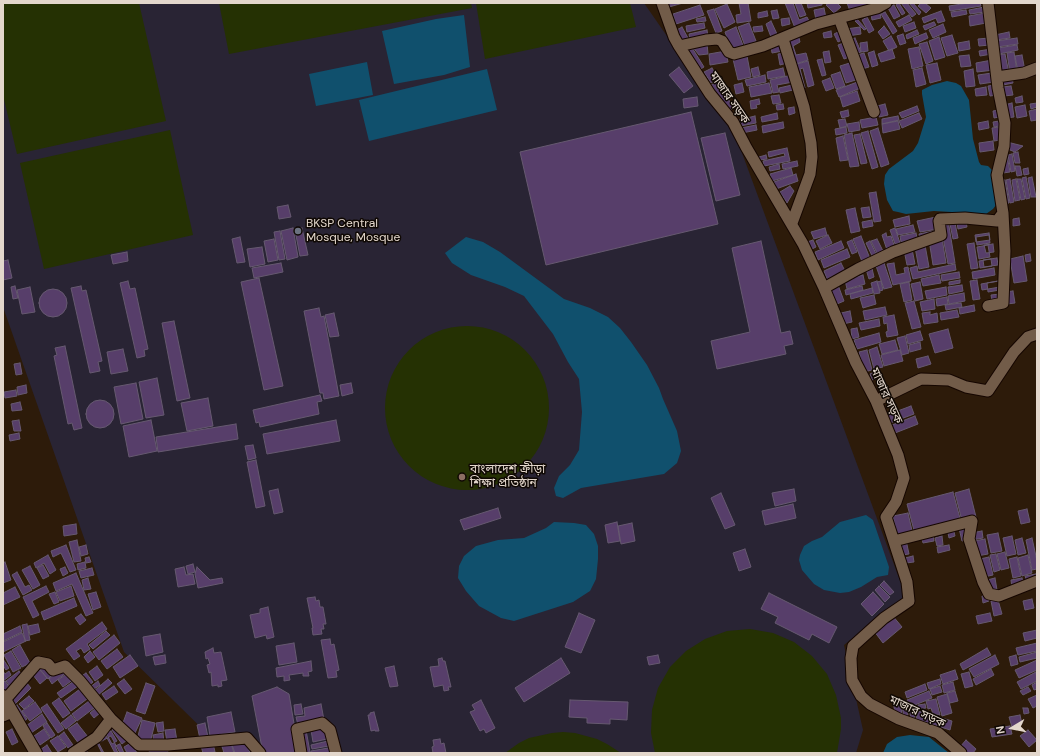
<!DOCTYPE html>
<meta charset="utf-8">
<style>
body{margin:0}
#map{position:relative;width:1040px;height:756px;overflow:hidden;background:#2d1b0a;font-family:"DM Sans",sans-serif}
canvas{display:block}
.frame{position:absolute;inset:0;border:4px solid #e3d7cc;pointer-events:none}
.north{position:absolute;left:992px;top:708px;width:40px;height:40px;-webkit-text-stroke:3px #0f0803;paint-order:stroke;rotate:260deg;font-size:11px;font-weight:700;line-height:16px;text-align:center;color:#e3d7cc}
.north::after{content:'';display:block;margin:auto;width:14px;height:18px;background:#e3d7cc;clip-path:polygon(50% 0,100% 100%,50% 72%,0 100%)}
</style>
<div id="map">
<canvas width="1040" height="756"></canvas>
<div class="frame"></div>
<div class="north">N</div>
</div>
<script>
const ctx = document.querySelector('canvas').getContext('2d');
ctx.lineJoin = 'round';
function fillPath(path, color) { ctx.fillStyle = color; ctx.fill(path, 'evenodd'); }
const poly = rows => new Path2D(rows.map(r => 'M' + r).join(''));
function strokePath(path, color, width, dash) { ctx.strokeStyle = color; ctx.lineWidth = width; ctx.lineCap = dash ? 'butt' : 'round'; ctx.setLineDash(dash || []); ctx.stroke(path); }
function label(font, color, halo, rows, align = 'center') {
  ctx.font = font + ' "DM Sans","Noto Sans Bengali",sans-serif'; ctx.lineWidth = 3; ctx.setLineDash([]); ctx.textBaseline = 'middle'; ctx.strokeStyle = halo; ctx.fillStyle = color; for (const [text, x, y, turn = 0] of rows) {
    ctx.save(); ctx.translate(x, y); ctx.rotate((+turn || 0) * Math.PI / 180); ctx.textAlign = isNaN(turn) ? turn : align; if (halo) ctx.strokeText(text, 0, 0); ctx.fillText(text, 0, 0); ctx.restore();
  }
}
const education = poly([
 [3,3,644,3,735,134,906,597,844,645,863,730,856,753,227,753,124,652,3,307]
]);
const green = poly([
 [3,3,139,3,166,121,17,154,3,95],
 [219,3,471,3,472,8,229,54],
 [476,3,630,3,636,27,485,59],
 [170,130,193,235,44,269,20,163],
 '385 408a82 82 0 1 1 164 0a82 82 0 1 1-164 0Z',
 [750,629,773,633,794,642,812,656,827,674,836,695,841,718,841,729,837,753,655,753,651,733,652,710,658,688,670,667,686,651,705,639,727,631],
 [563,732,575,733,597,739,607,744,621,753,505,753,519,743,529,738,552,733]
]);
const water = poly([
 [464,15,470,67,444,75,394,84,382,31,436,19],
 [367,62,373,95,316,106,309,74],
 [487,69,497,110,369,141,359,100],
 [947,81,956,83,961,86,969,100,973,139,979,162,981,165,988,166,992,170,996,195,996,205,993,209,986,214,934,211,906,214,898,212,893,211,887,200,884,184,885,175,889,169,913,151,918,143,926,117,922,94,922,90,932,85],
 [466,237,483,242,500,252,564,299,590,308,608,317,620,328,631,342,647,365,659,388,663,399,677,431,681,451,677,463,664,474,581,488,563,498,556,496,554,488,559,476,570,465,579,450,582,412,579,379,568,362,553,334,524,296,505,287,471,275,452,263,445,253],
 [866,515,873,520,889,567,888,575,877,577,861,587,849,592,840,593,824,590,814,584,802,570,799,560,800,555,804,546,812,541,822,537,840,522],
 [554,522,574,523,586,525,594,534,598,546,598,559,596,579,590,591,573,602,514,621,501,618,479,606,466,591,458,578,459,566,464,556,476,546,498,540,524,538,546,528],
 [910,735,929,737,949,753,883,753,887,744,897,737]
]);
const building = poly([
 [668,3,683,3,669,7,668,3],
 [739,3,748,3,751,21,737,23,736,15,741,14,739,3],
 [785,3,793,3,799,20,807,17,810,23,795,28,785,3],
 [795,3,801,3,806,15,800,17,795,3],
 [807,3,822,3,822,5,808,8,807,3],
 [829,3,837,3,841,7,834,13,826,5,829,3],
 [847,3,871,3,872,8,850,11,847,3],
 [899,3,905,13,902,15,896,5,899,3],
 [901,3,907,3,916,14,912,17,901,3],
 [909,3,913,3,921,12,919,15,909,3],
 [921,3,925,3,931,8,926,13,918,6,921,3],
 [968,3,980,3,981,6,950,11,949,6,968,3],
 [727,4,735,22,724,28,715,9,727,4],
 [700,5,704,15,676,24,673,14,700,5],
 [894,5,900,16,894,19,888,8,894,5],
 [984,7,985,12,970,14,969,10,984,7],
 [824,8,826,18,816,20,814,10,824,8],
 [714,9,722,31,716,33,707,11,714,9],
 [777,10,779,18,773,19,771,11,777,10],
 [966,10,967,14,952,17,951,12,966,10],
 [767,11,768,16,758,18,758,13,767,11],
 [941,11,945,21,938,23,936,18,924,23,922,18,941,11],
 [885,12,897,31,893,34,881,14,885,12],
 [880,13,881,18,872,20,871,14,880,13],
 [985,13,986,23,970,26,969,16,985,13],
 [909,15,912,20,899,27,896,22,909,15],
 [705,17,706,21,697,22,696,19,705,17],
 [867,17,874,30,869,33,862,20,867,17],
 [789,18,790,24,782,26,781,19,789,18],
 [857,19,866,29,864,30,855,21,857,19],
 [771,21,777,34,771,37,766,24,771,21],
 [914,22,916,28,905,32,903,26,914,22],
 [934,22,936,25,925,30,923,26,934,22],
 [704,23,705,28,687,32,686,26,704,23],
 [749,23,756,41,745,46,738,27,749,23],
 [943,24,946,32,933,38,929,30,943,24],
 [762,26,763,31,754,32,753,27,762,26],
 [884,26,890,34,883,39,878,32,884,26],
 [682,27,688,38,682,42,675,31,682,27],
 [736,27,744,48,732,52,725,32,736,27],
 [860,27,861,34,848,36,846,29,860,27],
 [707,30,708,37,690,40,689,34,707,30],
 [842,30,846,38,838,42,834,34,842,30],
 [917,30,919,34,907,39,906,35,917,30],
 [831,31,832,37,824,38,823,33,831,31],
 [1009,32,1010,38,996,40,995,35,1009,32],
 [926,33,928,38,915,44,913,38,926,33],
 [798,34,800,42,793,46,796,55,806,53,808,60,792,65,785,40,798,34],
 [903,34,906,43,900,45,897,36,903,34],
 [952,35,958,53,947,56,941,38,952,35],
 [891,36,897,47,889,51,883,41,891,36],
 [939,37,945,57,935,60,929,41,939,37],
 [855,38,861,52,854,54,849,41,855,38],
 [989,38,990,45,979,46,978,39,989,38],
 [1017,38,1018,44,997,47,996,41,1017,38],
 [969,41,970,49,959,51,958,43,969,41],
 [846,42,852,56,844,59,838,45,846,42],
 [867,42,868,51,861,52,860,43,867,42],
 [927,42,933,61,926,64,919,44,927,42],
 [707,43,708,54,699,55,692,46,707,43],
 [782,44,783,51,772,53,771,46,782,44],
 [1017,45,1018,50,999,54,998,48,1017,45],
 [691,46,704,67,699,70,686,50,691,46],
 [919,47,923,66,912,69,908,49,919,47],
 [892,49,895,58,881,62,878,54,892,49],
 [991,49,992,54,980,56,979,51,991,49],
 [726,51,728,62,710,65,709,54,726,51],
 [829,51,831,62,825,63,823,52,829,51],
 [874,51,878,65,872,67,868,53,874,51],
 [1014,52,1017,72,1010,73,1007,53,1014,52],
 [785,53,787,63,780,65,778,54,785,53],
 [864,53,869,67,862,69,857,55,864,53],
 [1005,54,1009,73,1000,75,996,55,1005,54],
 [969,55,971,66,961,67,959,56,969,55],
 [1022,55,1025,71,1018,72,1015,56,1022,55],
 [747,56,751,77,738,80,733,59,747,56],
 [822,59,826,75,822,76,817,60,822,59],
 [992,60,994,70,977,72,976,63,992,60],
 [808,61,814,85,808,87,803,68,800,69,805,88,799,89,793,65,808,61],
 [853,62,859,79,846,83,840,66,853,62],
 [937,63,941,80,930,83,926,65,937,63],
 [679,67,693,86,684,93,669,75,679,67],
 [758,67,760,75,753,77,751,69,758,67],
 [712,68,718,78,711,83,704,72,712,68],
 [783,68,785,76,768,79,767,72,783,68],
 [922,68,926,84,916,87,913,70,922,68],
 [973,69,975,86,966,87,964,71,973,69],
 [840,72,845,86,836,89,831,75,840,72],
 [992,73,994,82,980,84,978,75,992,73],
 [765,75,766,82,747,86,745,80,765,75],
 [792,75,793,82,777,85,779,92,773,93,770,80,792,75],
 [1012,77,1013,83,1003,85,1002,79,1012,77],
 [830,78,834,88,826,91,822,81,830,78],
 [860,81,863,87,839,97,836,90,860,81],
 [717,82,734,108,728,111,711,85,717,82],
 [742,83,744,92,736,94,734,85,742,83],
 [769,83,772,93,751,97,749,87,769,83],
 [792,85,793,90,780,93,779,88,792,85],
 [995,85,997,95,990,96,988,86,995,85],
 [1011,86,1013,95,1004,96,1003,87,1011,86],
 [986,87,987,95,976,96,975,89,986,87],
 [857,91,860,101,843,107,840,97,857,91],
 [779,95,781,103,773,104,771,96,779,95],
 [1022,96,1023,102,1016,103,1015,98,1022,96],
 [697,97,698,106,684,108,683,99,697,97],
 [759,99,760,104,756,105,757,108,751,109,750,101,759,99],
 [1012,103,1014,117,1006,118,1004,105,1012,103],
 [1037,103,1037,107,1031,109,1030,104,1037,103],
 [783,104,784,109,777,110,776,105,783,104],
 [885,104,888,115,879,117,877,106,885,104],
 [1025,105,1027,116,1017,118,1015,107,1025,105],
 [917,106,919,111,902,118,899,113,917,106],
 [794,107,795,113,789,115,788,108,794,107],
 [1037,109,1037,120,1031,121,1029,111,1037,109],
 [848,110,849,116,842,118,840,112,848,110],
 [998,110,999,117,994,118,993,111,998,110],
 [691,112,718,224,546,265,520,152,691,112],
 [777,113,778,119,762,122,761,117,777,113],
 [919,113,922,119,902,128,899,121,919,113],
 [755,116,756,123,740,126,739,120,755,116],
 [898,116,899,120,882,124,882,119,898,116],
 [876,117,878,125,862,128,860,120,876,117],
 [845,119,847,126,840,128,838,120,845,119],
 [898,121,900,129,883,133,882,124,898,121],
 [988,121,989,128,979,130,978,123,988,121],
 [999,121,999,126,994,127,993,122,999,121],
 [783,122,784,128,763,133,762,126,783,122],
 [859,122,860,130,849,132,847,124,859,122],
 [756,125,757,130,742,133,741,128,756,125],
 [846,127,847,133,836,135,835,129,846,127],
 [999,127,1000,140,994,141,992,128,999,127],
 [878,128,889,164,881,167,870,131,878,128],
 [868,131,878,167,872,169,861,133,868,131],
 [725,133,740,195,716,201,701,138,725,133],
 [852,133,859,166,850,167,844,135,852,133],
 [860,134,867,163,861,164,854,135,860,134],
 [843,136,848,160,840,161,836,138,843,136],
 [993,141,994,150,980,152,979,143,993,141],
 [1007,142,1023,146,1015,152,1005,148,1007,142],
 [787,148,790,161,764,166,763,161,785,156,784,153,769,157,768,152,787,148],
 [1018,152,1020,163,1015,163,1013,153,1018,152],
 [1012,154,1015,171,1011,172,1008,155,1012,154],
 [766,155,767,159,760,160,759,157,766,155],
 [1007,155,1010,172,1003,173,1003,156,1007,155],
 [797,161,798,166,783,169,782,164,797,161],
 [779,164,780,169,770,171,769,167,779,164],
 [1015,166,1020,166,1022,175,1017,176,1015,166],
 [791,168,793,175,772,181,770,174,791,168],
 [1028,168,1029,174,1024,175,1023,169,1028,168],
 [796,174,798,181,776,189,774,182,796,174],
 [1026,177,1030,198,1026,199,1022,178,1026,177],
 [1032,177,1036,197,1031,197,1028,178,1032,177],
 [1010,179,1014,202,1010,203,1006,180,1010,179],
 [1016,179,1020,200,1015,201,1012,180,1016,179],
 [1017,179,1021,179,1025,199,1021,200,1017,179],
 [1005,180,1009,203,1003,204,999,181,1005,180],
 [790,186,794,191,787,203,780,192,790,186],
 [876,192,881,221,874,222,869,193,876,192],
 [288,205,291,217,279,219,277,207,288,205],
 [869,207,871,217,863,218,861,208,869,207],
 [855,208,860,231,851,233,846,210,855,208],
 [909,216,910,224,895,227,893,220,909,216],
 [936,217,938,229,920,232,917,221,936,217],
 [954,218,958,238,953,239,949,219,954,218],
 [1019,218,1020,225,1013,226,1013,219,1019,218],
 [872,220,873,226,863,228,862,222,872,220],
 [948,220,955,263,948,264,940,221,948,220],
 [966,221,967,227,958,229,957,223,966,221],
 [913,225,915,232,898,235,896,229,913,225],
 [293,228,298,257,287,260,281,231,293,228],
 [302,228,308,255,300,256,295,230,302,228],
 [825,228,827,235,814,239,811,232,825,228],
 [895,228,900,243,895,244,890,230,895,228],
 [939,230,920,239,919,234,939,230],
 [280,231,285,259,279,260,274,232,280,231],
 [886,233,887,237,891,236,896,251,888,253,882,235,886,233],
 [916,233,917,238,901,242,900,236,916,233],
 [989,233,990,240,976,242,975,235,989,233],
 [828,235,832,243,820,249,816,241,828,235],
 [989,235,990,243,977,245,976,237,989,235],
 [861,236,871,261,863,264,853,239,861,236],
 [240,237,245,262,237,263,232,239,240,237],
 [942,238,946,263,933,265,929,240,942,238],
 [274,239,278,260,268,262,264,241,274,239],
 [877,239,885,255,879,257,871,241,877,239],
 [813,240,816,247,810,250,807,242,813,240],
 [852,240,857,252,852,254,847,242,852,240],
 [761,241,781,333,790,331,793,344,784,346,786,354,717,369,711,341,750,332,732,248,761,241],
 [841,241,844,248,818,260,815,252,841,241],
 [870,241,878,258,874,260,866,243,870,241],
 [974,243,978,268,971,269,967,244,974,243],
 [993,244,994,252,986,253,984,245,993,244],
 [925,245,929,267,919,269,915,247,925,245],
 [988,245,990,257,979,259,977,247,988,245],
 [262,247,265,264,250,267,247,249,262,247],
 [847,249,850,257,824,268,821,260,847,249],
 [912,249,915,264,907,265,904,250,912,249],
 [127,252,128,261,113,264,111,255,127,252],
 [1030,254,1031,261,1026,262,1025,255,1030,254],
 [1023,256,1027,281,1014,283,1010,259,1023,256],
 [997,258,998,265,984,267,983,260,997,258],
 [991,259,992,266,980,268,979,261,991,259],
 [8,260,12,278,3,280,3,261,8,260],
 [883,260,892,287,884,289,875,263,883,260],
 [281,263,283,272,254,278,252,268,281,263],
 [841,263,846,273,836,278,835,275,827,279,824,271,841,263],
 [894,263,896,275,905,273,904,268,908,267,911,281,893,285,887,264,894,263],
 [871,264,874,277,869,279,865,266,871,264],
 [955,264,956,270,913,279,910,268,917,266,918,272,955,264],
 [994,268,995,275,973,279,972,272,994,268],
 [959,272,960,278,942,281,941,275,959,272],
 [863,275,865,284,847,289,845,280,863,275],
 [939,275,941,283,923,286,921,279,939,275],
 [259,278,283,386,264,390,241,282,259,278],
 [960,280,960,283,949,285,949,282,960,280],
 [977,280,980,299,973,300,970,281,977,280],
 [128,281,130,289,135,288,148,349,144,350,145,356,137,358,120,283,128,281],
 [877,281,880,293,874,294,871,283,877,281],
 [881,281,883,290,880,291,877,282,881,281],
 [998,281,1000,287,982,290,981,284,998,281],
 [999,281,1000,290,988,292,987,283,999,281],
 [909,282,912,300,904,302,900,284,909,282],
 [920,282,923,299,915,301,911,284,920,282],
 [838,285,844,301,837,304,830,289,838,285],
 [962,285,963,291,949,294,948,287,962,285],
 [15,286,18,298,13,299,11,287,15,286],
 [81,286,82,291,86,290,102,361,98,362,100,371,90,373,71,288,81,286],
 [862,286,863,290,846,295,845,290,862,286],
 [30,287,35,312,22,314,17,290,30,287],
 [946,287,947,295,927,299,925,291,946,287],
 [872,288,873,293,851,299,850,294,872,288],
 '39 303a14 14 0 1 1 28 0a14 14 0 1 1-28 0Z',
 [1013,291,1015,303,1007,304,1005,292,1013,291],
 [964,293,965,301,949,304,948,296,964,293],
 [1000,294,1001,300,992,301,991,295,1000,294],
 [874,295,876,304,863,308,860,298,874,295],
 [947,297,948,304,937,306,936,299,947,297],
 [934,299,935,309,922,311,920,302,934,299],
 [914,301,921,327,912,329,905,303,914,301],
 [961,303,962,307,946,310,945,305,961,303],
 [974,305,975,311,960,314,959,308,974,305],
 [885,307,887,315,865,320,863,311,885,307],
 [319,308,321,317,324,316,339,396,324,399,323,393,320,393,304,311,319,308],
 [957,310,959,317,941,320,940,313,957,310],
 [850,311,852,322,843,324,841,313,850,311],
 [930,312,930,315,937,313,938,322,924,324,922,313,930,312],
 [334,313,339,336,330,337,325,315,334,313],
 [894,315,898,335,887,337,886,332,888,331,887,323,884,324,883,317,894,315],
 [879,319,880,326,861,330,859,323,879,319],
 [174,321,190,398,177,401,162,323,174,321],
 [857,328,859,337,852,339,851,329,857,328],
 [948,329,953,348,935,353,929,334,948,329],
 [920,331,923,340,908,344,906,335,920,331],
 [879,333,881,342,857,349,854,340,879,333],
 [905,336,909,353,902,355,897,338,905,336],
 [895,340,898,350,882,354,879,344,895,340],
 [920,342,921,349,910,352,909,345,920,342],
 [65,346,82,428,74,430,72,423,68,424,54,356,57,355,55,348,65,346],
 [877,347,883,367,874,369,869,350,877,347],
 [123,349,128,371,111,374,107,352,123,349],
 [867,350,872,370,864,372,859,352,867,350],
 [900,350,903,361,884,366,881,355,900,350],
 [928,356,931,364,918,368,916,359,928,356],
 [20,363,22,374,16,375,14,364,20,363],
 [879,370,882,377,872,380,870,374,879,370],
 [157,378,164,415,146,418,139,382,157,378],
 [136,383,143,419,121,424,114,387,136,383],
 [351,383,353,393,342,396,340,385,351,383],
 [26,385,27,393,18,395,17,387,26,385],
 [16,390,17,396,5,398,4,392,16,390],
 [320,395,322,401,317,402,319,414,260,427,259,422,256,423,253,410,320,395],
 [208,398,213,426,187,431,181,403,208,398],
 '86 414a14 14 0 1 1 28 0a14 14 0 1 1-28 0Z',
 [20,402,22,410,12,411,11,404,20,402],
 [911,406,914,414,890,423,887,415,911,406],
 [915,416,918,424,895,433,892,425,915,416],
 [19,420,21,431,14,431,12,421,19,420],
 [151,420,157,451,129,457,123,426,151,420],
 [336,420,340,441,267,454,263,434,336,420],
 [236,424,238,439,158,452,156,437,236,424],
 [19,433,20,439,10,441,9,435,19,433],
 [253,445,256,458,248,460,245,446,253,445],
 [256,460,265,506,256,508,247,462,256,460],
 [278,489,283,512,274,514,269,491,278,489],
 [794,489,796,501,775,506,772,493,794,489],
 [969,489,976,517,962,521,955,493,969,489],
 [953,492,961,522,915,534,907,504,953,492],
 [721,493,735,525,725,529,711,498,721,493],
 [793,504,796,518,765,525,762,511,793,504],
 [498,508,501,518,464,530,460,520,498,508],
 [1027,509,1030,522,1021,524,1018,511,1027,509],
 [908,513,913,535,898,539,893,516,908,513],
 [617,522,620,541,608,543,605,525,617,522],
 [632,523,635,541,621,544,618,526,632,523],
 [76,524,77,534,64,536,63,526,76,524],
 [953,527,955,536,949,538,947,528,953,527],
 [964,527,967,540,962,541,959,528,964,527],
 [982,531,983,538,972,540,971,533,982,531],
 [933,533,934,541,923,543,921,535,933,533],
 [998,533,1002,551,991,553,987,535,998,533],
 [942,536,943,545,937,546,935,538,942,536],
 [1012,536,1016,554,1007,556,1003,538,1012,536],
 [1022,538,1026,553,1018,555,1015,540,1022,538],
 [1032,538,1037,561,1037,569,1032,570,1026,540,1032,538],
 [985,539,988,554,977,556,974,541,985,539],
 [77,540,81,561,74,562,69,542,77,540],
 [906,540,909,554,902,555,899,542,906,540],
 [66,545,76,570,70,572,61,553,53,557,51,551,66,545],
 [86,545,88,554,81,556,79,547,86,545],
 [949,545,950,550,938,553,937,547,949,545],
 [745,549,751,567,739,571,733,553,745,549],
 [1005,552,1009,568,1001,570,997,554,1005,552],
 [996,554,1000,570,994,572,990,555,996,554],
 [48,555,56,570,50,574,44,563,36,568,34,563,48,555],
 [1028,555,1032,573,1022,576,1018,558,1028,555],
 [913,556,914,562,906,563,905,558,913,556],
 [89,557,91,562,86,563,85,558,89,557],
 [989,557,993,575,984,577,980,559,989,557],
 [1017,557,1021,576,1013,578,1009,559,1017,557],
 [5,562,11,580,3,583,3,563,5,562],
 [85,562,86,568,78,570,77,564,85,562],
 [193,564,195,572,188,574,186,566,193,564],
 [43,565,49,576,43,579,37,568,43,565],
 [30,566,40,585,33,589,22,570,30,566],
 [65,567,68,573,63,576,60,569,65,567],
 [184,567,186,575,193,574,195,584,178,587,175,569,184,567],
 [197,567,210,580,222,578,223,583,198,588,195,574,197,567],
 [92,568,94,575,81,578,79,571,92,568],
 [17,572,25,587,29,585,32,590,23,595,12,575,17,572],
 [76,573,93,613,86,616,72,584,56,591,53,583,76,573],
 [1036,574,1037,577,1027,582,1025,576,1036,574],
 [88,578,91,589,84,590,82,580,88,578],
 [995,578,997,590,990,592,987,580,995,578],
 [1022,578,1024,585,1012,588,1011,580,1022,578],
 [884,581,894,592,890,595,880,585,884,581],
 [46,586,49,592,32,601,39,615,33,618,23,597,46,586],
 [71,586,74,596,60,601,56,592,71,586],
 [879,586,890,597,885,602,875,590,879,586],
 [15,587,20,597,3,605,3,593,15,587],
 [55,592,59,602,54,604,49,594,55,592],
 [96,592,101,607,93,610,88,594,96,592],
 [873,592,884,604,872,616,861,604,873,592],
 [769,593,837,627,829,643,812,634,809,640,775,623,778,617,761,609,769,593],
 [987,595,989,601,983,603,982,596,987,595],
 [315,597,316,601,319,600,320,607,323,607,326,624,323,624,324,629,321,629,322,634,313,635,312,628,313,628,307,598,315,597],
 [74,598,77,606,44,620,41,612,74,598],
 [1032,599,1034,608,1025,610,1023,601,1032,599],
 [998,600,1002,614,994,616,991,601,998,600],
 [268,607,274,637,267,639,266,635,255,638,250,615,260,613,260,609,268,607],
 [579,613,595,620,581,653,565,647,579,613],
 [990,613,992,621,978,624,976,616,990,613],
 [81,614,86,620,80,625,75,618,81,614],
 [892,615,902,627,883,643,874,631,892,615],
 [102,622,107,629,87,644,90,649,84,653,81,648,76,651,80,656,74,660,66,649,102,622],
 [27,624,30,640,25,641,22,625,27,624],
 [38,624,40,632,30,635,28,626,38,624],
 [20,626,22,632,3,641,3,634,20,626],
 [1037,630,1037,638,1025,641,1023,633,1037,630],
 [106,631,110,635,93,649,89,645,106,631],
 [22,633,26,641,3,652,3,642,22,633],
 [160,634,163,652,146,656,143,637,160,634],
 [114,635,120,643,99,660,93,652,114,635],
 [330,639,331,645,334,644,339,670,336,671,337,677,328,678,321,640,330,639],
 [294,643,297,662,279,665,276,646,294,643],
 [1037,643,1037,651,1018,655,1016,648,1037,643],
 [20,645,30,663,22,667,12,650,20,645],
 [213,648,214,653,221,652,227,680,221,681,222,686,218,687,218,685,212,686,211,672,209,673,207,665,210,664,208,658,206,659,205,652,213,648],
 [987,648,991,655,963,670,960,664,987,648],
 [117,649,123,657,107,669,101,661,117,649],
 [11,651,21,668,13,672,4,655,11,651],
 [90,651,95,657,88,663,84,657,90,651],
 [1037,652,1037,658,1020,662,1019,657,1037,652],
 [130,655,138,666,120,678,113,667,130,655],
 [165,655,166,663,155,665,153,657,165,655],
 [658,655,660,663,649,665,647,657,658,655],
 [995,655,999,664,974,677,969,669,995,655],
 [1016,655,1018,664,1011,666,1009,657,1016,655],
 [442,658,443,661,445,661,451,687,448,687,449,690,444,691,443,685,434,687,430,667,439,666,438,659,442,658],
 [561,658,570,673,524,702,515,688,561,658],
 [3,659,9,668,6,670,4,667,3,668,3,659],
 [1037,660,1037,670,1019,678,1015,670,1037,660],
 [311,661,312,671,308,672,309,676,303,676,303,673,289,675,290,680,284,681,284,676,277,677,276,668,311,661],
 [44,664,53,674,48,679,39,668,44,664],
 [97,666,103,675,95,681,89,672,97,666],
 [394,666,398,686,390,687,385,668,394,666],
 [63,667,67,672,52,684,49,679,63,667],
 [991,669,994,675,976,685,973,679,991,669],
 [40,670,47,678,40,684,33,675,40,670],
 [955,670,958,679,943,684,940,675,955,670],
 [3,671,5,674,9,671,11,675,3,681,3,671],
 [19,671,23,676,10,686,6,681,19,671],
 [69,672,74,679,63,687,58,680,69,672],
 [969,672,973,686,965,688,961,674,969,672],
 [1036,672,1037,681,1021,689,1017,682,1036,672],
 [86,673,93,682,87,687,80,677,86,673],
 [108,679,112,683,97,696,93,692,108,679],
 [124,679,132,689,125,694,117,684,124,679],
 [940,679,941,684,929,689,927,683,940,679],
 [5,681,10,688,6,692,3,688,3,683,5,681],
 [74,681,78,686,61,698,57,693,74,681],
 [98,681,100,685,91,691,89,688,98,681],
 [26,682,31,688,14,705,9,699,26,682],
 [953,682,955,690,944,693,942,685,953,682],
 [1037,682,1037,689,1034,690,1032,685,1037,682],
 [146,683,155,686,145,714,136,711,146,683],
 [925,684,927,690,907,698,905,692,925,684],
 [114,686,118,692,106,700,102,694,114,686],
 [940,686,942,692,932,695,930,689,940,686],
 [277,687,289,694,299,753,263,753,252,696,277,687],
 [1028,687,1031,691,1023,695,1020,691,1028,687],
 [80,689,87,699,71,711,64,701,80,689],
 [929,691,932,698,910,707,907,700,929,691],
 [955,691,958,701,950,703,947,693,955,691],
 [947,694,952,713,942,716,937,697,947,694],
 [1037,695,1037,706,1033,708,1028,699,1037,695],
 [29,696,34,701,24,709,19,704,29,696],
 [59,698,70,713,63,718,52,703,59,698],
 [936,699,940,715,933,714,931,708,928,709,926,701,936,699],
 [481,700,495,728,486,733,484,729,480,731,470,712,475,710,472,705,481,700],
 [570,700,628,702,627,720,610,719,610,724,587,723,587,718,569,717,570,700],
 [900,700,902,715,895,712,893,702,900,700],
 [89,701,94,708,77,721,72,714,89,701],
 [35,702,42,712,30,721,22,711,35,702],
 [906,702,908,715,904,716,901,703,906,702],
 [47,704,64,729,58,733,41,708,47,704],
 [301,704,303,714,295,715,294,705,301,704],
 [321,704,324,720,298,725,296,717,305,716,304,708,321,704],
 [925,704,926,708,918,709,918,705,925,704],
 [17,705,27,719,23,722,14,708,17,705],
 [96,708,100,713,94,718,90,713,96,708],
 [1023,708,1028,708,1029,713,1024,714,1023,708],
 [913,709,915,717,911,718,909,710,913,709],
 [918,711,952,721,950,730,916,719,918,711],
 [127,712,142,718,135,733,121,728,127,712],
 [231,712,235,732,210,736,207,717,231,712],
 [374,712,379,731,375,731,375,730,371,731,368,715,370,715,370,713,374,712],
 [42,714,47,722,31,733,26,726,42,714],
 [71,715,76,721,66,729,61,723,71,715],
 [1020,715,1022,724,1012,727,1009,717,1020,715],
 [142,720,155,723,150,743,137,740,142,720],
 [163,722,164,731,158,732,156,723,163,722],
 [47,723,55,735,51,738,43,726,47,723],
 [77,723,88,737,79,744,68,729,77,723],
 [205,723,208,737,200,739,197,725,205,723],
 [117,726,127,740,122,744,112,730,117,726],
 [1010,726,1012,734,992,737,990,729,1010,726],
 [325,728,327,739,313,742,311,730,325,728],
 [12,729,18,742,12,745,6,732,12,729],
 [44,729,50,738,40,745,34,736,44,729],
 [175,729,177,741,167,742,165,730,175,729],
 [306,730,310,752,302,753,299,731,306,730],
 [1028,730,1037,740,1029,747,1020,736,1028,730],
 [111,731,117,741,112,744,106,733,111,731],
 [64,732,73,745,68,748,59,736,64,732],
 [163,733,164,743,154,745,153,735,163,733],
 [58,736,66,747,58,752,50,741,58,736],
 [106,736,115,753,104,753,97,740,106,736],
 [111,736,120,753,83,753,82,752,111,736],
 [440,739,441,744,444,743,446,753,433,753,432,747,434,746,433,740,440,739],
 [230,740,234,753,224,753,221,743,230,740],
 [966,740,976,749,973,753,967,753,960,747,966,740],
 [246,741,250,753,235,753,232,745,246,741],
 [328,741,329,746,312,749,311,745,328,741],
 [97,743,102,753,88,753,85,749,97,743],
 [131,743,137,753,127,753,124,747,131,743],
 [213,743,215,752,203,753,201,746,213,743],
 [120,744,124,753,118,753,115,746,120,744],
 [47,745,52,753,42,753,40,750,47,745],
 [167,747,168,753,150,753,149,751,167,747],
 [334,747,335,753,311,753,311,751,334,747]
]);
const minor = poly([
 [662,3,674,37,679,46,710,94,733,122,746,147,803,244,824,288,856,363,876,401,898,455,904,478,896,502,886,517,907,582,909,601,884,618,853,646,851,658,852,680,861,696,870,704,899,719,938,733,961,753],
 [839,18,874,112],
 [783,39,804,107,811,143,812,157,810,174,792,223],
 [679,46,706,40,717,39,722,41,729,52,734,54,763,46,816,24,877,8,886,3],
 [997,77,1024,73,1037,68],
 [824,288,858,269,893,252,941,235,939,221,940,219,965,218,997,221,1003,213],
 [988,306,1003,303,1005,251,1003,213,997,175,1004,146,1005,123,998,88,988,3],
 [876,401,921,379,949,380,966,387,988,391,1014,352,1028,337,1037,334],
 [894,541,972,521,969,539,983,582,989,594,999,596,1037,581],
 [3,699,5,700,38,662,48,664,53,670,65,666,80,681,111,719,139,745,168,745,247,738,260,753],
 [3,716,12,712],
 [73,753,97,737,111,719],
 [301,753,297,729,322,723,330,730,336,753]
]);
const tertiary = poly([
 [3,696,36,753]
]);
const markers = [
 [298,231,4,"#6b7280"],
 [462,477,4,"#8d6e63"]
];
const streetNames = [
 ["মাজার সড়ক",729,98,55],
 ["মাজার সড়ক",886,396,65],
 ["মাজার সড়ক",917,712,25]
];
const poiNames = [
 ["BKSP Central",306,224],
 ["Mosque, Mosque",306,238],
 ["বাংলাদেশ ক্রীড়া",470,470],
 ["শিক্ষা প্রতিষ্ঠান",470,484]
];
fillPath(education, '#292434');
fillPath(green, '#253103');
fillPath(water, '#10506d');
fillPath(building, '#573e6a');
strokePath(building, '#665970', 1);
strokePath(minor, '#150600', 13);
strokePath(tertiary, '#150600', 14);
strokePath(minor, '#725c49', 11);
strokePath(tertiary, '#725c49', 12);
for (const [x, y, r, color] of markers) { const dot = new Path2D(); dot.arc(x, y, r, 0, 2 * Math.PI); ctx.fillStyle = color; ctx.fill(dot); strokePath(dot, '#0f0803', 1.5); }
label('12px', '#e3d7cc', '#0f0803', streetNames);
label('12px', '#e3d7cc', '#0f0803', poiNames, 'left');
</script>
